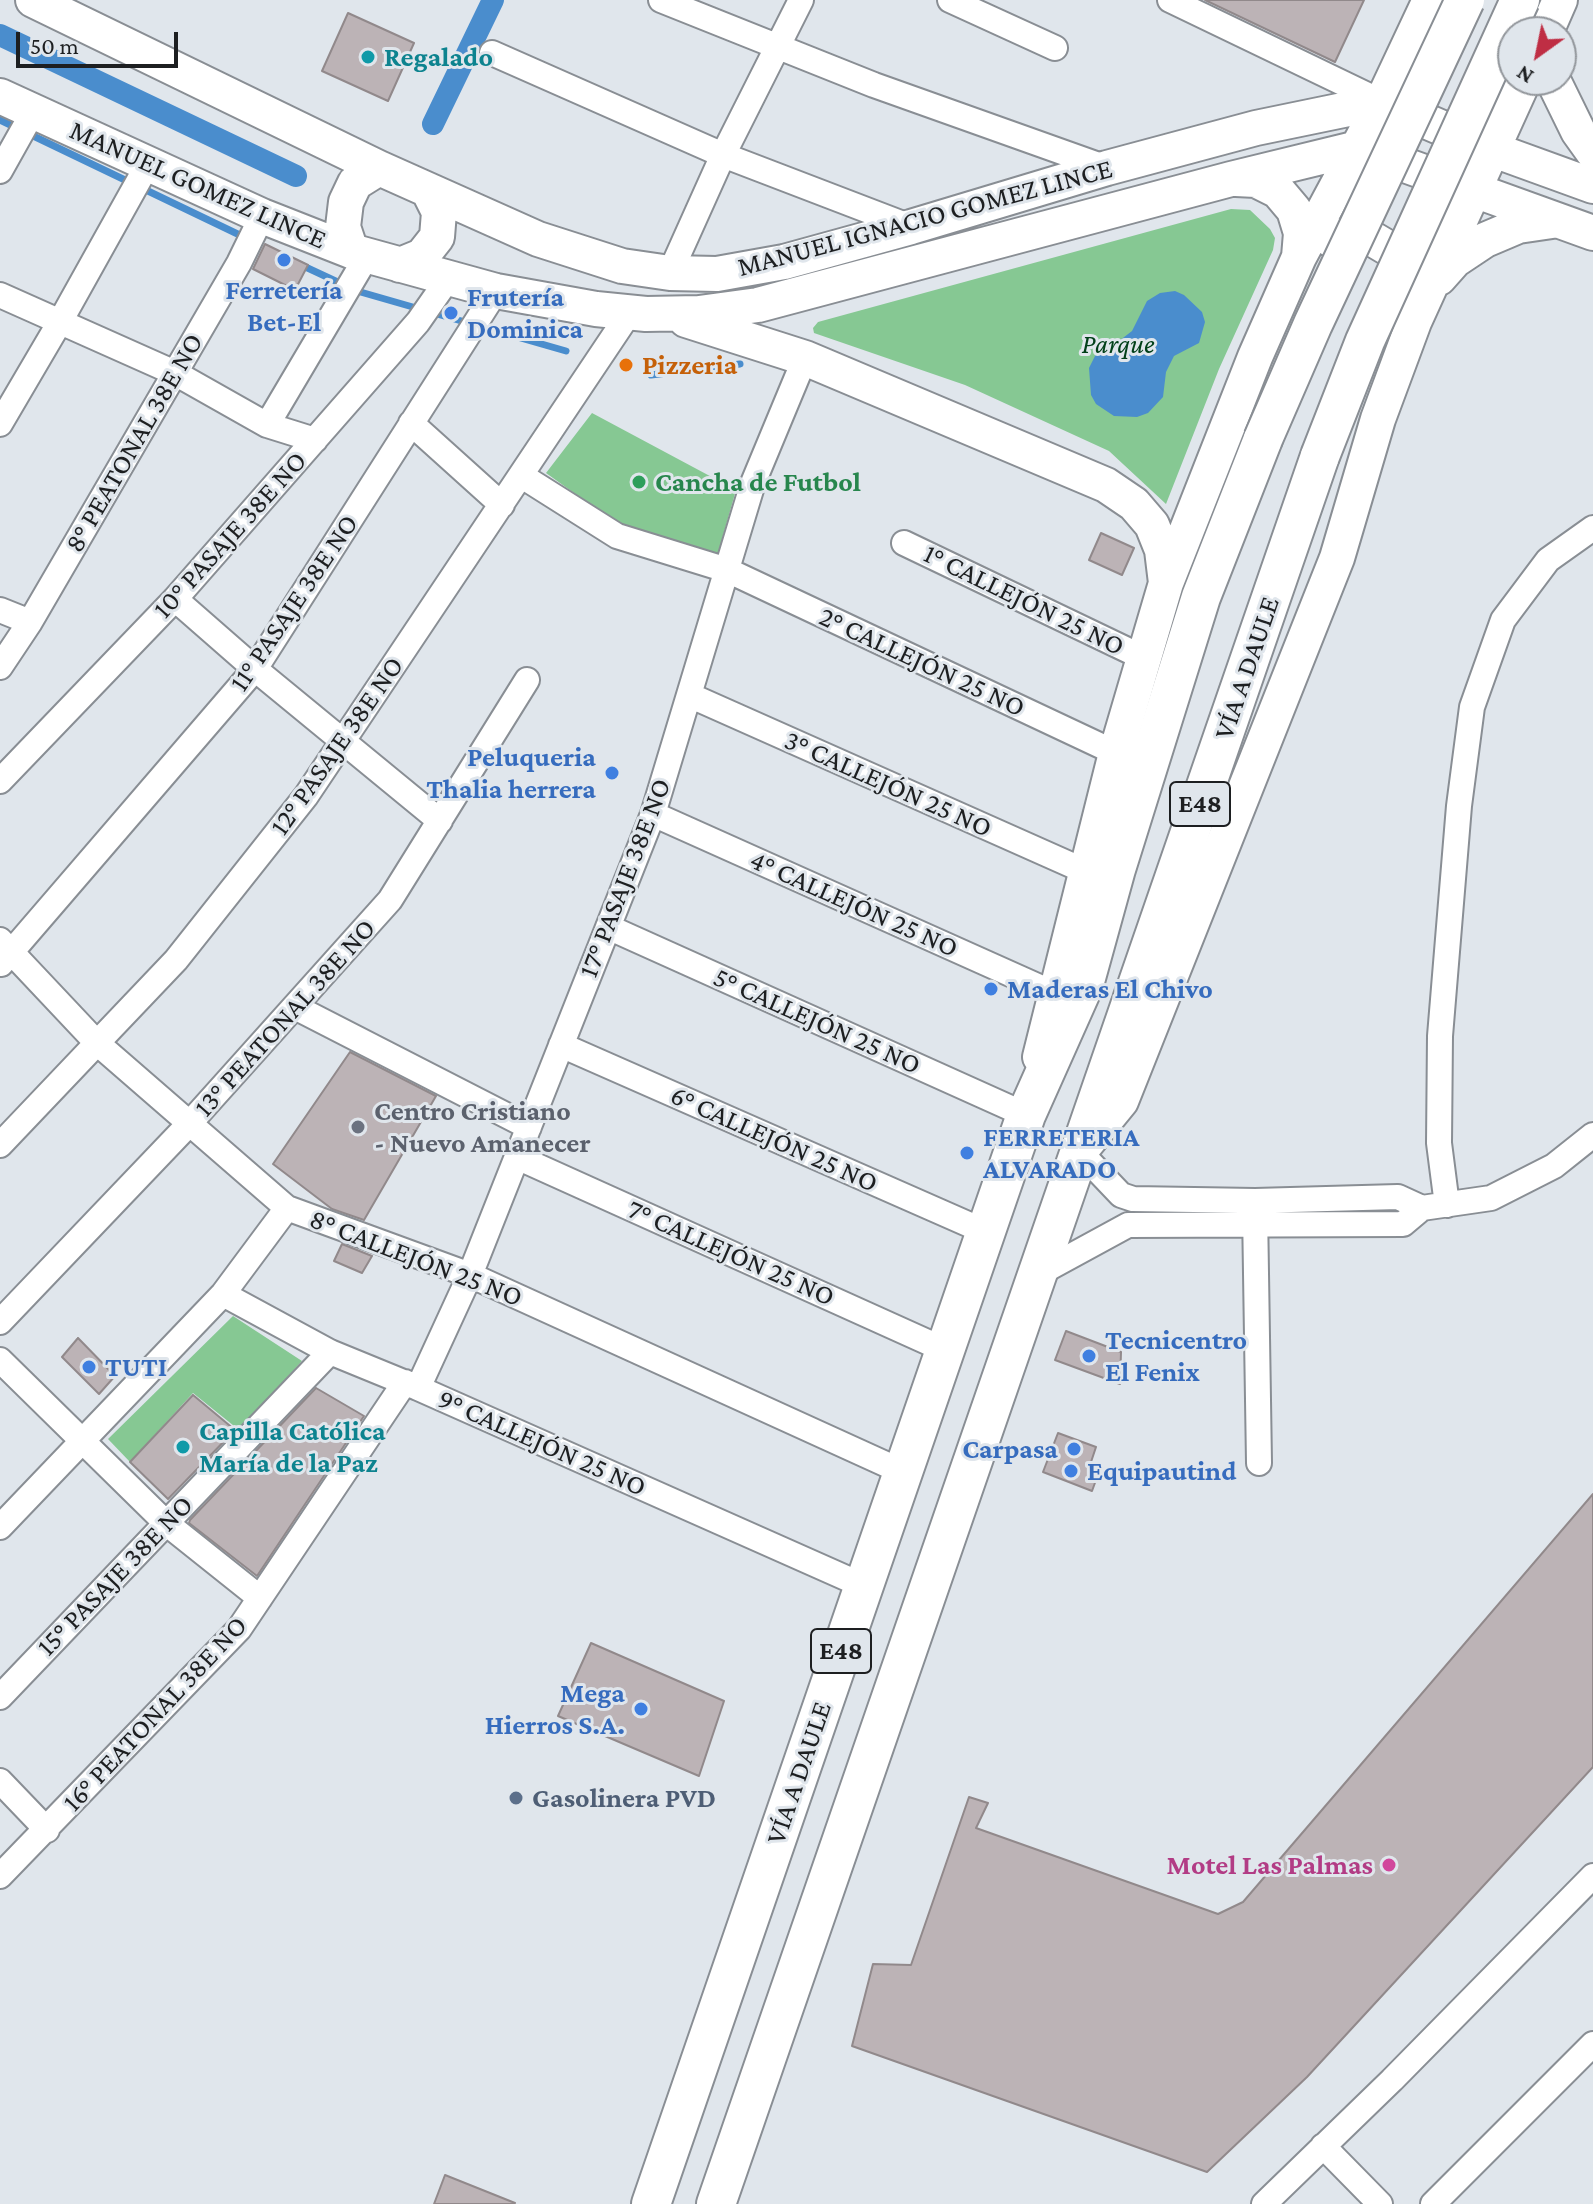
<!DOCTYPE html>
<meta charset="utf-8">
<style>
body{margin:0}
#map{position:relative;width:1593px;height:2204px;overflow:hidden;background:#e0e6ec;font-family:"Crimson Pro",serif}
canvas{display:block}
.north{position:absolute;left:1497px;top:16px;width:80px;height:80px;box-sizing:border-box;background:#e0e6ec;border:2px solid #92969b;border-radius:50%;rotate:213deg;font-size:22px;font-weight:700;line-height:32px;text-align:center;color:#1d1f21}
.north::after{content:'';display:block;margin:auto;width:28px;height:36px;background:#bf2e44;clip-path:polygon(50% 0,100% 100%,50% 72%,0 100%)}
.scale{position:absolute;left:16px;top:32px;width:162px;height:36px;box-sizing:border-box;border:4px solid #1d1f21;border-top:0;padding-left:10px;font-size:24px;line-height:28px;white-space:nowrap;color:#1d1f21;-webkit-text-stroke:6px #e0e6ec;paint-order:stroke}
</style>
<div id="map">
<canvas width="1593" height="2204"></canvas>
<div class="north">N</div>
<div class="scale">50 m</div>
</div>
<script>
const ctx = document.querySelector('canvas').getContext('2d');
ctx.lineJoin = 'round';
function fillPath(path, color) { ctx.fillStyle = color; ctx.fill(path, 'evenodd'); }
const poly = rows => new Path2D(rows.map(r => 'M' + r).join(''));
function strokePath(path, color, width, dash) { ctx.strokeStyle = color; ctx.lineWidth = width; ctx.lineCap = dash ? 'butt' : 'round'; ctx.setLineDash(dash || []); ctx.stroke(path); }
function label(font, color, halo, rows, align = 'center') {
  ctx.font = font + ' "Crimson Pro",serif'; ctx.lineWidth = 6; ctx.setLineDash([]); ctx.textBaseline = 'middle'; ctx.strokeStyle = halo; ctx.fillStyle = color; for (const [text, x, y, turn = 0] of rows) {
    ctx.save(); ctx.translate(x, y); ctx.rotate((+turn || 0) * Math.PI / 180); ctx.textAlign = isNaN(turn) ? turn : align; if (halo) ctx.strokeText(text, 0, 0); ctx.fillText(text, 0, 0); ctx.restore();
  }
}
const green = poly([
 [1231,209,1250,210,1270,229,1275,238,1273,250,1219,369,1166,504,1109,451,965,385,814,333,813,328,818,322],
 [592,413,736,490,717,557,623,528,546,473],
 [233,1316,302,1361,239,1430,193,1393,130,1462,108,1439]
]);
const water = poly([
 [1175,291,1184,295,1202,312,1205,322,1199,343,1174,356,1166,372,1163,397,1148,413,1137,417,1114,416,1096,404,1091,395,1089,368,1097,352,1106,344,1119,341,1132,331,1147,301,1160,293]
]);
const stream = poly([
 [0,120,248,239],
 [299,264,357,291,566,351],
 [651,375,740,364]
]);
const canal = poly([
 [0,35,296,176],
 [433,124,493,0]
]);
const building = poly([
 [1205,0,1364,0,1335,62,1205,0],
 [348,13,414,43,388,101,322,71,348,13],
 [265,244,308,265,295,290,253,269,265,244],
 [1101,533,1134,548,1122,575,1089,560,1101,533],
 [350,1052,436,1096,364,1220,332,1209,273,1164,350,1052],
 [342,1244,372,1256,362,1273,334,1261,342,1244],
 [1066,1331,1121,1352,1120,1384,1055,1360,1066,1331],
 [78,1338,115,1376,99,1394,62,1357,78,1338],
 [316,1388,364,1416,257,1576,189,1523,190,1520,316,1388],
 [193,1395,235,1430,168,1499,130,1462,193,1395],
 [1058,1433,1096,1447,1090,1465,1100,1469,1092,1491,1043,1472,1058,1433],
 [1593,1494,1593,1767,1307,2077,1207,2172,852,2046,873,1964,911,1965,969,1797,988,1803,976,1828,1218,1914,1243,1902,1593,1494],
 [591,1643,724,1701,699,1776,558,1716,591,1643],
 [445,2175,515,2203,514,2204,434,2204,445,2175]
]);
const minor = poly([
 [661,0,874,85,1107,168],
 [950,0,1055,48],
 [1170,0,1382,102],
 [492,53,723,155,911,227],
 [0,171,33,112],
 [670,273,723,155,801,0],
 [0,295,175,373,267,425,315,440],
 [411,423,502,505],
 [0,424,61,320,148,164],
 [267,425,367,256],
 [522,476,617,536,727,570,1116,753],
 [904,543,1144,658],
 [175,599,255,669,440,821],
 [0,610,30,622],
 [0,667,30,622,239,263,262,216],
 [689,695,1087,872],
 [0,781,175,599,418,322,448,279],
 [653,814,1055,994],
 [608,927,1026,1115],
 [0,940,97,1043,287,1208,470,1275,903,1472],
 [1,964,255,669,496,291],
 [295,1007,529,1127],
 [561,1045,986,1232],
 [0,1145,176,960,306,796,630,312],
 [1080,1152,1121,1195,1133,1199,1255,1201,1398,1197,1422,1208],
 [517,1157,945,1350],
 [1447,1205,1439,1143,1440,1036,1459,806,1472,707,1503,620,1548,560,1593,528],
 [1255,1210,1259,1463],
 [1038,1274,1128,1225,1403,1224,1422,1208,1491,1198,1554,1166,1593,1135],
 [223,1294,330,1352,418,1388,864,1586],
 [0,1322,189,1124,390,900,527,680],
 [0,1360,166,1523,260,1598],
 [418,1388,470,1275,653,814,753,483,805,358],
 [0,1527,223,1294,287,1208],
 [0,1697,330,1352],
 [0,1781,47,1830],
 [0,1876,239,1629,405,1382],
 [1323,2146,1380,2204],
 [1264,2204,1392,2080,1593,1876],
 [1433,2204,1593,2044]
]);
const secondary = poly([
 [33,0,379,168,538,239,622,266,670,273,717,274,784,262,911,227,1107,168,1256,128,1382,102],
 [1546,32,1560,0],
 [1553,80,1578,131,1593,152],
 [0,96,262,216,351,251,496,291,596,309,646,314,699,313,758,305,1231,179,1358,148],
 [1386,104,1491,149,1593,186],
 [1366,151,1593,233],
 [1236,179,1256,180,1278,191,1294,210,1301,233,1299,257],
 [1330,239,1345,235,1371,238,1393,251,1409,272,1413,285],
 [351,251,343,227,346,202,355,183,379,168],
 [400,265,422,256,437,237,439,212,428,190],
 [1439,278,1455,260,1485,240,1518,226,1552,221],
 [686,320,805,358,1106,485,1134,504,1152,525,1162,550,1166,583],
 [1040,1057,1116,753,1166,583,1255,357,1299,257,1382,102,1430,0],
 [1085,1145,1121,1101,1337,558,1378,419,1414,322,1524,80]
]);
const primary = poly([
 [651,2204,1026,1115,1084,985,1116,869,1201,597,1263,439],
 [716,2204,1320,456]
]);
const primaryBridge = poly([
 [1263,439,1313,324,1465,0],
 [1320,456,1365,341,1520,0]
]);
const markers = [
 [368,57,8,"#0f9aa8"],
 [284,260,8,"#3f7fe0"],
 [451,313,8,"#3f7fe0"],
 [626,365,8,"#e8710a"],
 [639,482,8,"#2e9e5b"],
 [612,773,8,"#3f7fe0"],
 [991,989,8,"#3f7fe0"],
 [358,1127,8,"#6b7280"],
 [967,1153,8,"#3f7fe0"],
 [1089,1356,8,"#3f7fe0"],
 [89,1367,8,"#3f7fe0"],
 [183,1447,8,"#0f9aa8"],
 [1074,1449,8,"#3f7fe0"],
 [1071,1471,8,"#3f7fe0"],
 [641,1709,8,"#3f7fe0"],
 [516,1798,8,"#5c6f8a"],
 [1389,1865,8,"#d1479c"]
];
const shields = [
 [1200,804,60],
 [841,1651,60]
];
const shieldNames = [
 ["E48",1200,804],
 ["E48",841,1651]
];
const cultureNames = [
 ["Regalado",384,57],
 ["Capilla Católica",199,1431],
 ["María de la Paz",199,1463]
];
const streetNames = [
 ["MANUEL GOMEZ LINCE",198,185,24],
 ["MANUEL IGNACIO GOMEZ LINCE",925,218,-15],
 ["8° PEATONAL 38E NO",134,443,-60],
 ["10° PASAJE 38E NO",230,535,-48],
 ["1° CALLEJÓN 25 NO",1024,600,26],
 ["11° PASAJE 38E NO",294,603,-56],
 ["2° CALLEJÓN 25 NO",922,662,25],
 ["VÍA A DAULE",1247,668,-71],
 ["12° PASAJE 38E NO",337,746,-55],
 ["3° CALLEJÓN 25 NO",888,784,24],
 ["17° PASAJE 38E NO",625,878,-69],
 ["4° CALLEJÓN 25 NO",854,904,24],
 ["13° PEATONAL 38E NO",285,1018,-48],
 ["5° CALLEJÓN 25 NO",817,1021,24],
 ["6° CALLEJÓN 25 NO",774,1139,24],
 ["7° CALLEJÓN 25 NO",731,1253,24],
 ["8° CALLEJÓN 25 NO",416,1258,21],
 ["9° CALLEJÓN 25 NO",542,1443,24],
 ["15° PASAJE 38E NO",115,1576,-46],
 ["16° PEATONAL 38E NO",155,1714,-47],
 ["VÍA A DAULE",799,1773,-71]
];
const shopNames = [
 ["Ferretería",284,290,"center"],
 ["Bet-El",284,322,"center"],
 ["Frutería",467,297],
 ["Dominica",467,329],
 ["Peluqueria",596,757,"right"],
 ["Thalia herrera",596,789,"right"],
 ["Maderas El Chivo",1007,989],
 ["FERRETERIA",983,1137],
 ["ALVARADO",983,1169],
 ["Tecnicentro",1105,1340],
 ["El Fenix",1105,1372],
 ["TUTI",105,1367],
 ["Carpasa",1058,1449,"right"],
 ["Equipautind",1087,1471],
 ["Mega",625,1693,"right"],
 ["Hierros S.A.",625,1725,"right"]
];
const parkNames = [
 ["Parque",1118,344]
];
const foodNames = [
 ["Pizzeria",642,365]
];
const leisureNames = [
 ["Cancha de Futbol",655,482]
];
const worshipNames = [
 ["Centro Cristiano",374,1111],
 ["- Nuevo Amanecer",374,1143]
];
const serviceNames = [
 ["Gasolinera PVD",532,1798]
];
const hotelNames = [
 ["Motel Las Palmas",1373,1865]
];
fillPath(green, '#86c893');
fillPath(water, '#4a8dcd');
strokePath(stream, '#4a8dcd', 7);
strokePath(canal, '#4a8dcd', 22);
fillPath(building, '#bcb3b6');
strokePath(building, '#91898b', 2);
strokePath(minor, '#898e94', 28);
strokePath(secondary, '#898e94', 38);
strokePath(primary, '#898e94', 42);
strokePath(minor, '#fff', 24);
strokePath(secondary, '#fff', 34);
strokePath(primary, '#fff', 38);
strokePath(primaryBridge, '#898e94', 42, []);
strokePath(primaryBridge, '#fff', 38);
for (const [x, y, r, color] of markers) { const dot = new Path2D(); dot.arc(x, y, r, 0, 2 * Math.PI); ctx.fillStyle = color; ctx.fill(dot); strokePath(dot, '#e0e6ec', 3); }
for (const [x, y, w] of shields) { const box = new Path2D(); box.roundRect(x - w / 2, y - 22, w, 44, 6); ctx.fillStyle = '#e0e6ec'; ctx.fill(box); strokePath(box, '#1d1f21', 2); }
label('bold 26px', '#1d1f21', null, shieldNames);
label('bold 28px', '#0d838f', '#e0e6ec', cultureNames, 'left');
label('28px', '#1d1f21', '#e0e6ec', streetNames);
label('bold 28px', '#366cbe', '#e0e6ec', shopNames, 'left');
label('italic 28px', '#014019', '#e0e6ec', parkNames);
label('bold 28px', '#c56008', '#e0e6ec', foodNames, 'left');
label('bold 28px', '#27864d', '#e0e6ec', leisureNames, 'left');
label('bold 28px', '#5b616d', '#e0e6ec', worshipNames, 'left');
label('bold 28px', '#4e5e75', '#e0e6ec', serviceNames, 'left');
label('bold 28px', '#b23c85', '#e0e6ec', hotelNames, 'right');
</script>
